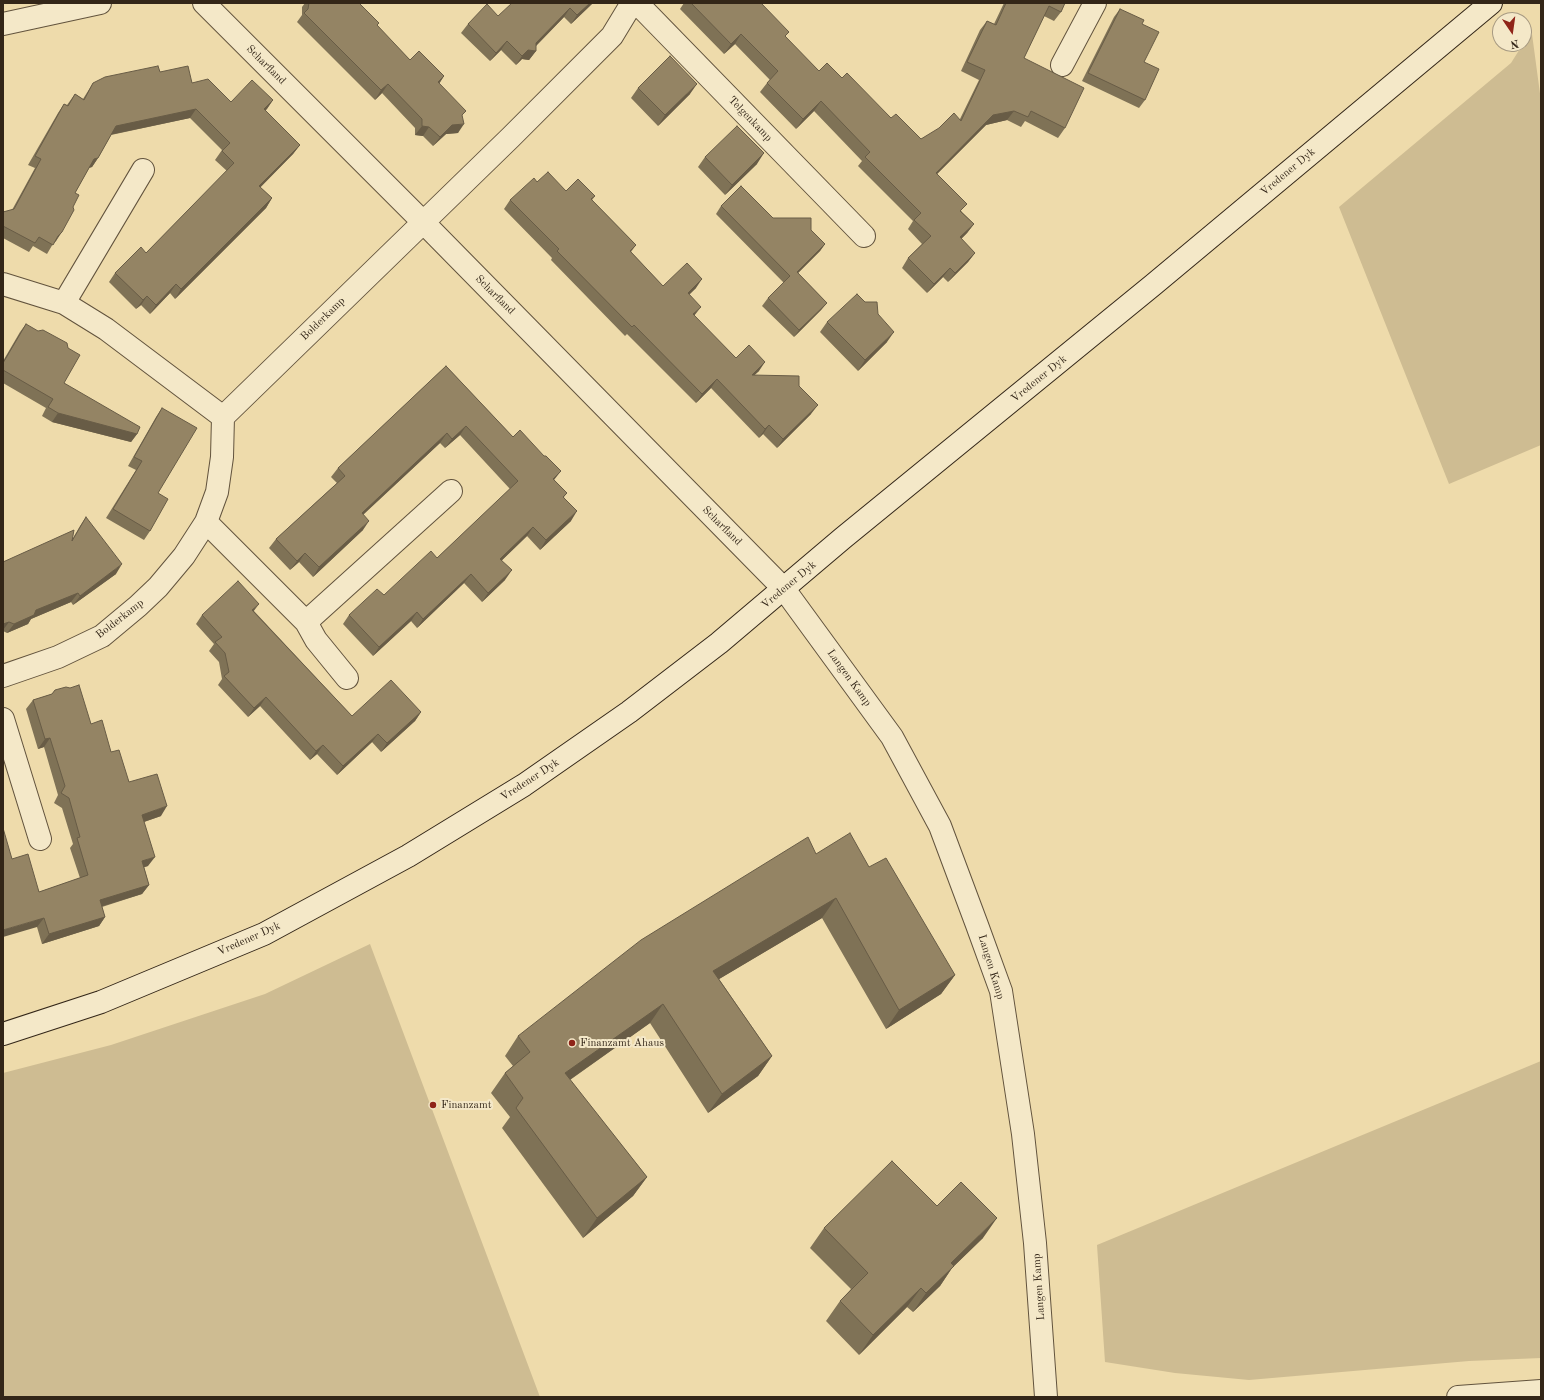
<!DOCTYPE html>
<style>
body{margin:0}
#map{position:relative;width:1544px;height:1400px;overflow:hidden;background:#eedbab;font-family:"Old Standard TT",serif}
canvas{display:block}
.frame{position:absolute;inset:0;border:4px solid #332618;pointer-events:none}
.north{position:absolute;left:1492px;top:12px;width:40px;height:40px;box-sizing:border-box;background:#f4e8c8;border:1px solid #a79a82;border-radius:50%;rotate:167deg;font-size:11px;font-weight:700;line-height:16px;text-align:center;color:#332618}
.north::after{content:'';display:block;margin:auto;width:14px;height:18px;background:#8f2418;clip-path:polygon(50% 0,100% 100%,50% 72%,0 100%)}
</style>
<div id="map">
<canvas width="1544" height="1400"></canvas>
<div class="frame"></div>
<div class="north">N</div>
</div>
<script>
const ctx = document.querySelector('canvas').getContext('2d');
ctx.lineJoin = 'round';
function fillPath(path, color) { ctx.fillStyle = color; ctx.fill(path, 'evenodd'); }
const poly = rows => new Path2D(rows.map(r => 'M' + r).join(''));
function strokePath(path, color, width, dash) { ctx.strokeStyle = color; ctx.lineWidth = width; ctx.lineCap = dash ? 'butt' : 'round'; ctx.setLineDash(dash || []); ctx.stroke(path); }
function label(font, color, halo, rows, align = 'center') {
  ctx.font = font + ' "Old Standard TT",serif'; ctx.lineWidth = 4; ctx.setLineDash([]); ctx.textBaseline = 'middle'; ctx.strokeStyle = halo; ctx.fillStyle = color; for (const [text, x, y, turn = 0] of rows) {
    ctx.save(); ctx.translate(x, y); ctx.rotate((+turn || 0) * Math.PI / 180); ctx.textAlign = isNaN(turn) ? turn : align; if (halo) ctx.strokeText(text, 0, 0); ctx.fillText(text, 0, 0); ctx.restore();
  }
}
const green = poly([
 [1532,34,1541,101,1541,445,1449,484,1339,207,1511,63,1523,44],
 [370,944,540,1397,3,1397,3,1073,111,1045,265,994],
 [1541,1061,1541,1358,1469,1361,1249,1380,1175,1373,1105,1362,1097,1245]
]);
const minor = poly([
 [204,3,423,222,784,589,892,737,940,826,977,925,1001,991,1023,1134,1035,1243,1046,1397],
 [637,3,864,236],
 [3,24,100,3],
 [1062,65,1095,3],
 [3,284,64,303,106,329,223,417],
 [64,303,143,170],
 [206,522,306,622,451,491],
 [306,622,316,640,347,678],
 [3,676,58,657,102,636,138,606,158,587,184,556,206,522,217,492,222,457,223,417,511,137,612,36,632,3],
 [3,719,40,839],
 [1458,1397,1541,1391]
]);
const secondary = poly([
 [3,1034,101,1002,264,934,408,856,524,785,629,712,719,643,843,538,1153,285,1491,3]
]);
const wall = poly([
 [305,3,359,3,377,26,410,60,444,76,439,84,462,116,458,133,446,134,433,146,423,136,415,135,415,128,382,93,375,100,297,22,302,15,302,7],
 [593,3,571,24,564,17,536,46,536,51,529,60,522,59,516,65,501,50,490,61,461,33,468,24,498,16],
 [684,3,761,3,785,37,819,71,842,78,891,118,921,139,960,119,979,80,961,71,980,30,987,21,994,24,1004,3,1065,3,1061,12,1054,21,1044,16,1024,58,1065,128,1058,138,1025,121,1021,127,1007,120,986,125,937,174,962,212,974,224,967,233,961,239,975,253,968,262,948,282,943,277,927,293,902,268,908,258,922,244,908,229,913,221,858,166,862,161,814,111,796,129,760,92,767,83,770,80,735,44,724,54,680,9],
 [1120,9,1142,24,1144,62,1145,100,1139,108,1082,81,1114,17],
 [160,72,192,83,231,102,273,100,265,111,300,145,293,154,260,187,272,198,266,208,175,299,170,293,150,314,141,305,136,309,109,282,115,273,146,253,227,171,215,160,222,150,190,118,111,135,98,158,92,167,89,168,75,193,56,241,54,242,47,254,33,246,29,252,3,238,3,212,12,210,35,168,28,165,58,113,64,104,67,105,75,94,83,99,93,83],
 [638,88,690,94,658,126,631,98],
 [705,157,757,164,725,195,698,167],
 [566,191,595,196,592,200,636,245,631,252,663,286,696,288,689,295,694,316,736,358,759,371,754,375,799,386,811,414,777,448,763,434,759,438,711,388,696,403,627,334,625,336,551,260,552,258,504,209,510,200],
 [721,206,773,218,811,230,825,244,820,251,798,273,827,303,821,310,794,337,762,306,768,298,784,283,716,214],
 [878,314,887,342,858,371,820,332,827,322],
 [26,324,64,383,137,434,131,442,52,422,42,416,46,408,3,383,3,361,20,332],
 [446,366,513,437,567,493,564,497,571,521,540,550,527,536,502,560,505,580,482,602,464,583,417,628,411,621,373,656,343,624,349,615,384,595,437,558,510,489,460,435,445,448,440,443,363,515,363,530,313,577,299,562,290,570,269,548,276,539,337,483,331,477,338,468],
 [162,408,158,493,150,531,144,540,106,518,136,470,128,466,156,417],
 [86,517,116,574,73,605,71,602,31,619,28,624,7,633,3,631,3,562,73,538,80,526],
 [254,611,352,716,421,712,415,721,381,752,372,742,337,775,317,754,310,760,260,706,248,717,218,685,222,679,219,662,209,651,214,644,196,624,202,615],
 [55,690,91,724,111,752,129,782,161,816,144,822,148,866,144,867,149,885,142,894,102,907,105,917,99,926,42,944,37,927,12,859,39,892,80,878,70,848,73,844,62,808,54,803,58,795,44,747,38,749,26,709,33,700,52,694],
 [816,854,869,867,955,975,941,994,886,1029,822,918,719,979,772,1056,758,1076,708,1113,650,1023,570,1080,647,1177,633,1196,583,1238,502,1128,510,1117,491,1093,505,1073,513,1066,505,1056,518,1036],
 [937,1206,983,1238,952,1268,940,1286,913,1312,907,1307,859,1355,826,1321,840,1301,851,1289,810,1248,824,1228]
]);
const shadedWall = poly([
 [590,3,593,3,571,24,577,15],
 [570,8,564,17,531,51,536,51,529,60,522,59,516,65,522,56],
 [741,34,735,44,724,54,731,44],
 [507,41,501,50,490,61,496,53],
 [444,76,438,85,438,82],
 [388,84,382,93,375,100,381,90],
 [697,84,690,94,658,126,665,115],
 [273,100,267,109,258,118,264,109],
 [821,101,814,111,796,129,803,119],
 [196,109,190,118,109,135,116,126],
 [1014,111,1007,120,986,125,929,182,936,173,993,115],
 [464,124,458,133,446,134,433,146,440,137,452,125],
 [422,126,429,127,423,136,415,135],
 [300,145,293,154,253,195,259,186],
 [764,153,757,164,725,195,732,185],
 [98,158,92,167,88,168,94,159],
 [272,198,266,208,175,299,181,289],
 [974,224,967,233,953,247,960,237],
 [62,232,56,241,51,245,58,236],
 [825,244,820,251,792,279,797,272],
 [975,253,968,262,948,282,955,273],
 [950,268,943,277,927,293,934,284],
 [702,279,696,288,681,302,688,293],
 [176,284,170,293,150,314,156,305],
 [147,296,141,305,136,309,143,300],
 [827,303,821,310,794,337,799,330],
 [701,307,694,316,693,314],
 [894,332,887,342,858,371,865,360],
 [765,362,759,371,745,384,752,375],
 [717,379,711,388,696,403,702,394],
 [818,405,811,414,777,448,783,439],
 [58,413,137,434,131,442,52,422],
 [769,425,763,434,759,438,765,429],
 [466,426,460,435,445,448,452,439],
 [447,433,440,443,355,522,362,513],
 [561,471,554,480,553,479],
 [577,511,571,521,540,550,546,540],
 [369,521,363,530,313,577,319,567],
 [533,527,527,536,494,568,500,559],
 [305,553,299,562,290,570,297,561],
 [122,564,116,574,73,605,80,596],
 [512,570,505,580,482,602,488,593],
 [471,574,464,583,417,628,423,619],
 [78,593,71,602,31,619,28,624,7,633,14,624,36,610],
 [259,604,253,612,252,610],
 [417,612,411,621,373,656,379,647],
 [9,622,3,630,3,624],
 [266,697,260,706,248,717,254,708],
 [421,712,415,721,381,752,387,743],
 [378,734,372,742,337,775,343,766],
 [50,738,44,747,38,749,45,739],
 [323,745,317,754,310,760,316,751],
 [167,806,161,816,135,825,142,815],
 [155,857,148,866,135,870,142,861],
 [149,885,142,894,93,909,100,900],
 [836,898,822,918,699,991,713,971],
 [105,917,99,926,42,944,49,934],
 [44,918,37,927,3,937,3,930],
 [955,975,941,994,886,1029,899,1010],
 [663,1004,650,1023,551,1093,565,1073],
 [772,1056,758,1076,708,1113,722,1094],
 [647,1177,633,1196,583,1238,597,1218],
 [997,1218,983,1238,952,1268,940,1286,913,1312,926,1293,951,1263],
 [921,1288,907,1307,859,1355,873,1335]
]);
const building = poly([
 [309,3,359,3,379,23,377,25,410,60,419,51,444,76,438,82,466,111,462,115,464,124,452,125,440,137,429,127,422,126,422,119,388,84,381,90,304,13,308,9,309,3],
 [512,3,590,3,577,15,570,8,536,43,536,51,528,50,522,56,507,41,496,53,468,24,487,4,498,16,512,3],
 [691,3,761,3,789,32,785,36,819,71,827,63,842,78,847,73,891,118,896,114,921,139,939,128,954,113,961,121,985,70,967,62,987,21,996,25,1006,3,1065,3,1061,12,1049,6,1024,58,1084,88,1065,128,1031,111,1028,117,1014,111,993,115,936,173,967,204,960,211,974,224,960,237,975,253,955,273,950,268,934,284,908,258,931,236,914,220,921,213,865,157,870,152,821,101,803,119,767,83,778,71,741,34,731,44,691,3],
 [1120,9,1144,20,1142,24,1159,32,1144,62,1159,69,1145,100,1088,73,1120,9],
 [670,56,697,84,665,115,638,88,670,56],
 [158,66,160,72,188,66,192,83,208,79,231,102,252,80,273,100,264,109,300,145,259,186,272,198,181,289,176,284,156,305,147,296,143,300,115,273,141,247,146,253,234,163,222,151,230,143,196,109,116,126,98,158,94,159,75,193,79,195,73,207,74,210,62,232,58,236,53,245,39,237,35,243,3,226,3,212,14,209,41,159,35,156,64,104,68,106,75,94,84,100,93,83,105,77,158,66],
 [737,126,764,153,732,185,705,157,737,126],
 [548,172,566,191,578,179,595,196,591,199,636,245,630,251,663,286,687,263,702,279,688,293,701,307,693,314,736,358,749,345,765,362,752,375,799,376,799,386,818,405,783,439,769,425,765,429,717,379,702,394,634,325,632,327,557,251,559,249,510,200,534,178,537,182,548,172],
 [741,186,773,218,811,218,811,230,825,244,797,272,827,303,799,330,768,298,790,276,721,206,741,186],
 [857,294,865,302,877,302,878,314,894,332,865,360,827,322,857,294],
 [26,324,38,331,43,330,67,343,68,348,80,355,64,383,140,427,137,434,58,413,48,407,53,399,3,370,3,363,26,324],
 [446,366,513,437,520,430,544,456,546,456,561,471,553,479,567,493,563,497,577,511,546,540,533,527,500,559,512,570,488,593,471,574,423,619,417,612,379,647,349,615,377,589,384,595,431,551,437,558,518,481,466,426,452,439,447,433,362,513,369,521,319,567,305,553,297,561,276,539,345,476,338,468,446,366],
 [162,408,197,428,158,493,168,499,150,531,113,509,142,461,134,457,162,408],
 [86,517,122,564,80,596,78,593,36,610,34,615,14,624,9,622,3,624,3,562,74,530,72,541,86,517],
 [238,581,259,604,252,610,352,716,391,680,421,712,387,743,378,734,343,766,323,745,316,751,266,697,254,708,224,676,229,672,225,653,215,642,222,637,202,615,238,581],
 [79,685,91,724,102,720,111,752,119,750,129,782,157,774,167,806,142,815,155,857,142,861,149,885,100,900,105,917,49,934,44,918,3,930,3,828,12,859,28,854,39,892,88,875,77,838,80,837,69,798,61,793,65,786,50,738,45,739,33,700,52,694,55,690,66,687,70,688,79,685],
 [850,833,869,867,886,858,955,975,899,1010,836,898,713,971,772,1056,722,1094,663,1004,565,1073,647,1177,597,1218,516,1108,523,1098,505,1073,530,1052,518,1036,641,940,808,837,816,854,850,833],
 [892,1161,937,1206,961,1182,997,1218,951,1263,954,1266,926,1293,921,1288,873,1335,840,1301,868,1273,824,1228,892,1161]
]);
const markers = [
 [572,1043,4,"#8f2418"],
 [433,1105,4,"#8f2418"]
];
const streetNames = [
 ["Scharfland",266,65,45],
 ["Telgenkamp",750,119,46],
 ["Vredener Dyk",1288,172,-40],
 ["Scharfland",495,295,45],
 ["Bolderkamp",323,319,-44],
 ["Vredener Dyk",1039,379,-39],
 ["Scharfland",722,526,45],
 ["Vredener Dyk",789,585,-40],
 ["Bolderkamp",120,619,-38],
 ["Langen Kamp",849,678,54],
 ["Vredener Dyk",530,780,-33],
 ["Vredener Dyk",249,939,-24],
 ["Langen Kamp",991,967,73],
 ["Langen Kamp",1039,1287,-94]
];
const poiNames = [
 ["Finanzamt Ahaus",580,1043],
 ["Finanzamt",441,1105]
];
fillPath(green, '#cebc92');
strokePath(minor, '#62533d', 24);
strokePath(secondary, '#332618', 24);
strokePath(minor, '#f4e8c8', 22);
strokePath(secondary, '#f4e8c8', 22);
fillPath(wall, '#7f7256');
fillPath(shadedWall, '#685c46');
fillPath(building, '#948464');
strokePath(building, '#685c46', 1);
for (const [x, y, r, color] of markers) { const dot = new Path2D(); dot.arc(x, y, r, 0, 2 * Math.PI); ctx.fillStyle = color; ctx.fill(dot); strokePath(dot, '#f4e8c8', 1.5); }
label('11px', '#332618', '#f4e8c8', streetNames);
label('11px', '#332618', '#f4e8c8', poiNames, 'left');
</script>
